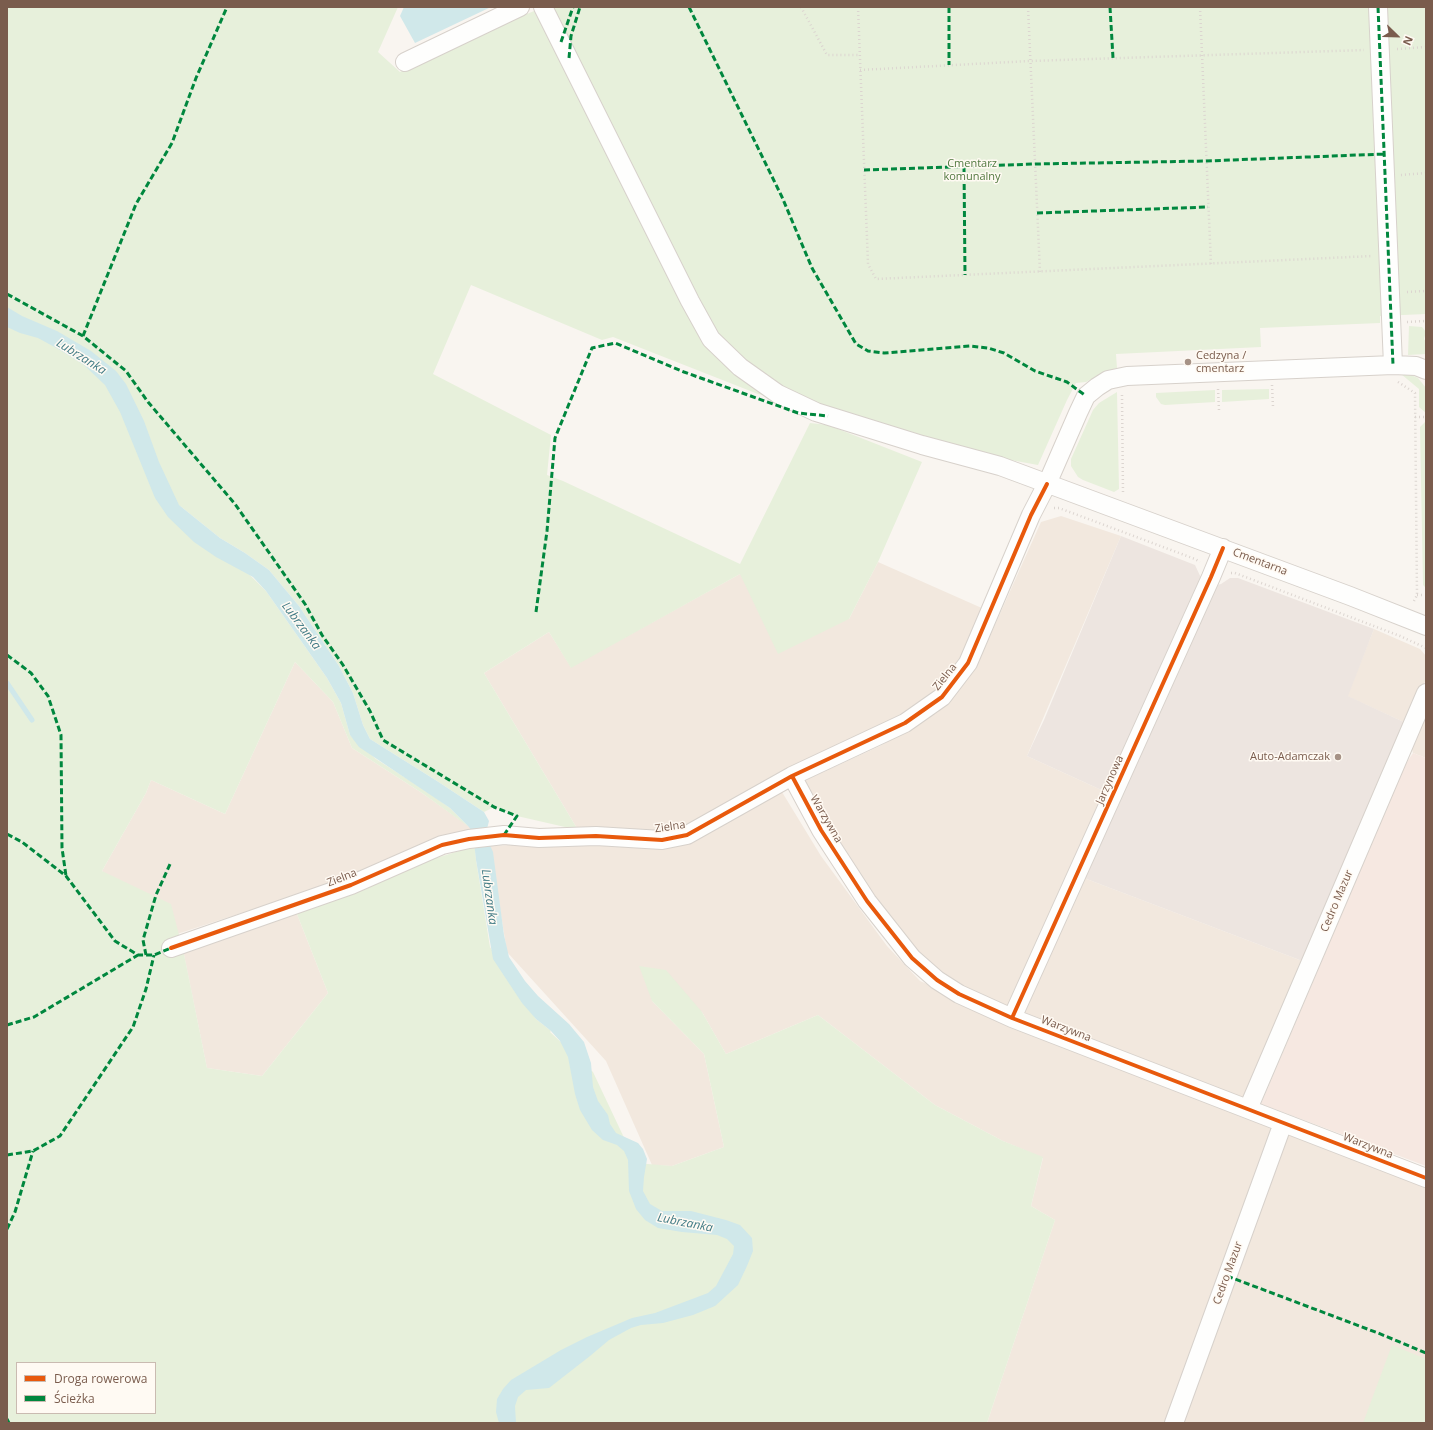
<!DOCTYPE html>
<meta charset="utf-8">
<style>
body{margin:0}
#map{position:relative;width:1433px;height:1430px;overflow:hidden;background:#f9f5f0;font-family:"Open Sans",sans-serif}
canvas{display:block}
.frame{position:absolute;inset:0;border:8px solid #7a5c4d;pointer-events:none}
.legend{position:absolute;left:16px;top:1362px;width:140px;height:52px;box-sizing:border-box;background:#fffaf3;border:1px solid #cabbb1;margin:0;padding:5px 7px;list-style:none;font-size:12px;color:#7a5c4d}
.legend li{display:flex;align-items:center;gap:8px;height:20px}
.legend b{width:20px;border:1px solid #cabbb1}
.north{position:absolute;left:1377px;top:16px;width:40px;height:40px;-webkit-text-stroke:3px #fffaf3;paint-order:stroke;rotate:113deg;font-size:11px;font-weight:700;line-height:16px;text-align:center;color:#7a5c4d}
.north::after{content:'';display:block;margin:auto;width:14px;height:18px;background:#7a5c4d;clip-path:polygon(50% 0,100% 100%,50% 72%,0 100%)}
</style>
<div id="map">
<canvas width="1433" height="1430"></canvas>
<div class="frame"></div>
<ul class="legend">
<li><b style="height:5px;background:#e8590c"></b>Droga rowerowa</li>
<li><b style="height:5px;background:#00873e"></b>Ścieżka</li>
</ul>
<div class="north">N</div>
</div>
<script>
const ctx = document.querySelector('canvas').getContext('2d');
ctx.lineJoin = 'round';
function fillPath(path, color) { ctx.fillStyle = color; ctx.fill(path, 'evenodd'); }
const poly = rows => new Path2D(rows.map(r => 'M' + r).join(''));
function strokePath(path, color, width, dash) { ctx.strokeStyle = color; ctx.lineWidth = width; ctx.lineCap = dash ? 'butt' : 'round'; ctx.setLineDash(dash || []); ctx.stroke(path); }
function label(font, color, halo, rows, align = 'center') {
  ctx.font = font + ' "Open Sans",sans-serif'; ctx.lineWidth = 3; ctx.setLineDash([]); ctx.textBaseline = 'middle'; ctx.strokeStyle = halo; ctx.fillStyle = color; for (const [text, x, y, turn = 0] of rows) {
    ctx.save(); ctx.translate(x, y); ctx.rotate((+turn || 0) * Math.PI / 180); ctx.textAlign = isNaN(turn) ? turn : align; if (halo) ctx.strokeText(text, 0, 0); ctx.fillText(text, 0, 0); ctx.restore();
  }
}
const residential = poly([
 [1061,516,1121,536,1027,756,1108,793,1011,1010,933,972,863,889,797,784,880,746,938,712,977,665,1041,522],
 [878,562,984,609,962,659,935,692,900,718,687,828,657,831,578,830,484,673,549,632,571,667,740,574,849,619],
 [1374,629,1420,649,1426,656,1426,679,1408,724,1347,696],
 [295,662,333,702,352,748,422,793,474,830,336,882,171,936,102,871,146,793,151,780,225,814],
 [1426,708,1426,758,1413,753,1411,746],
 [782,792,821,856,887,946,920,981,959,998,1273,1127,1168,1423,987,1423,1055,1220,1031,1206,1043,1158,1003,1141,935,1105,818,1015,726,1054,702,1012,652,1001,704,1054,724,1147,672,1166,652,1165,606,1061,507,952,490,846,558,843,688,840],
 [1084,878,1305,962,1248,1100,1022,1014],
 [295,909,328,993,262,1076,207,1068,182,945],
 [1288,1132,1426,1186,1426,1423,1184,1423]
]);
const commercial = poly([
 [1413,753,1426,758,1426,1166,1261,1104,1405,765]
]);
const industrial = poly([
 [1121,536,1195,565,1202,580,1108,793,1027,756,1044,720],
 [1230,578,1238,578,1374,629,1348,696,1408,724,1305,962,1084,878,1214,586,1221,584]
]);
const green = poly([
 [7,7,398,7,378,52,400,72,453,46,534,11,563,66,552,7,1426,7,1426,314,1380,316,1380,323,1260,328,1261,347,1116,354,1117,368,1107,371,1086,382,1076,383,1067,400,1038,465,994,457,819,404,758,394,613,337,602,340,471,285,433,374,551,435,547,475,563,481,740,564,810,423,828,425,922,462,878,562,849,619,778,654,740,574,571,668,549,632,484,673,578,830,517,816,494,807,484,812,437,781,370,739,363,725,353,693,339,666,299,606,269,570,245,553,220,538,179,505,266,591,327,678,341,703,350,735,376,759,428,792,450,808,469,827,422,793,352,748,333,702,295,662,225,814,151,780,146,793,102,871,171,904,184,954,207,1068,262,1076,328,993,295,909,401,869,475,846,476,860,490,947,536,1019,551,1031,550,1032,593,1072,636,1163,672,1166,724,1147,704,1054,652,1001,639,966,666,970,702,1012,726,1054,818,1015,935,1105,1003,1141,1043,1157,1031,1206,1055,1220,987,1423,7,1423],
 [17,1363,155,1363,155,1413,17,1413],
 [1409,326,1422,327,1426,332,1424,339,1426,342,1426,354,1408,355],
 [1407,373,1418,378,1426,388,1426,413,1419,407,1419,389,1401,374],
 [1269,389,1269,399,1222,402,1222,390],
 [1215,390,1215,402,1165,405,1161,404,1156,397,1156,393],
 [1117,392,1119,489,1114,492,1083,480,1078,477,1071,466,1071,459,1093,410,1099,403],
 [1425,422,1426,422,1426,588,1423,585,1420,427],
 [1392,1345,1426,1359,1426,1423,1363,1423]
]);
const water = poly([
 [404,7,491,7,415,43,400,16],
 [7,307,22,316,57,331,91,351,116,371,126,384,144,421,159,462,179,505,220,538,245,553,269,570,299,606,339,666,353,693,363,725,370,739,437,781,484,812,489,821,487,829,489,843,493,852,504,935,509,957,525,981,538,996,569,1024,584,1042,591,1063,593,1087,598,1101,608,1115,610,1124,616,1133,638,1143,643,1149,647,1159,644,1177,643,1191,650,1204,662,1211,691,1211,726,1220,740,1225,752,1238,753,1251,747,1266,738,1285,715,1306,693,1315,663,1323,641,1325,631,1328,609,1340,590,1356,549,1388,526,1390,518,1397,515,1406,516,1423,499,1423,496,1412,497,1399,503,1389,511,1380,561,1350,587,1337,632,1318,655,1313,708,1293,716,1286,733,1254,734,1246,727,1239,717,1235,682,1232,658,1228,645,1220,636,1209,629,1191,628,1160,624,1151,617,1145,603,1140,592,1130,580,1110,575,1094,568,1057,560,1041,551,1031,536,1019,522,1003,493,959,476,860,473,833,469,827,450,808,359,747,350,735,341,703,327,678,266,591,253,577,216,557,194,542,168,517,155,498,120,412,105,385,84,365,60,350,38,338,20,333,7,327]
]);
const stream = poly([
 [7,683,32,720]
]);
const path = poly([
 [801,7,827,55,860,55],
 [858,7,868,264,876,279,1372,256],
 [1028,7,1040,272],
 [1200,7,1211,265],
 [1397,49,1426,47],
 [860,70,1030,61,1364,50],
 [1401,175,1426,173],
 [1407,292,1426,291],
 [1407,322,1426,321],
 [1398,382,1415,393,1417,595,1413,603],
 [1272,385,1273,407],
 [1218,389,1219,410],
 [1122,395,1123,493],
 [1415,417,1426,417],
 [1054,508,1059,508,1195,559,1200,562],
 [1231,573,1235,573,1400,636,1426,648],
 [1417,595,1426,595]
]);
const minor = poly([
 [543,7,690,301,711,339,740,367,778,394,816,412,922,445,1000,466,1350,596,1426,626],
 [1378,7,1393,365],
 [405,62,520,7],
 [792,776,821,830,867,901,912,958,937,980,959,994,1012,1018,1426,1178],
 [171,948,351,885,442,845,469,839,504,835,539,838,596,836,662,840,687,835,792,776,905,723,942,697,968,663,1031,515,1047,484,1078,413,1086,396,1097,387,1108,380,1127,376,1393,365,1416,366,1426,370],
 [1012,1018,1211,577,1223,548],
 [1248,1109,1426,693],
 [1174,1423,1283,1123]
]);
const quiet = poly([
 [689,7,782,197,812,268,856,344,868,351,884,353,970,346,988,348,1004,353,1035,371,1067,382,1086,396],
 [949,7,949,65],
 [1110,7,1113,58],
 [1378,7,1393,365],
 [561,42,573,7],
 [569,58,571,36,580,7],
 [964,166,965,275],
 [864,170,1035,164,1206,161,1384,154],
 [1037,213,1208,207],
 [7,294,83,336,126,371,148,402,235,504,305,604,322,635,343,665,370,711,383,740,494,807,517,816,504,835],
 [83,336,136,204,172,143,196,78,227,7],
 [536,612,547,531,555,438,592,348,615,343,684,372,798,413,828,416],
 [7,655,31,673,48,696,61,735,62,848,66,876],
 [7,834,22,842,66,876,115,941,138,955,154,955,171,948],
 [146,955,143,940,156,895,171,862],
 [7,1025,34,1017,138,955],
 [7,1155,33,1151,60,1136,133,1027,146,989,154,955],
 [7,1229,15,1212,33,1151],
 [1227,1276,1378,1333,1426,1353],
 [7,1419,9,1423]
]);
const cycleway = poly([
 [792,776,821,830,867,901,912,958,937,980,959,994,1012,1018,1426,1178],
 [171,948,351,885,442,845,469,839,504,835,539,838,596,836,662,840,687,835,792,776,905,723,942,697,968,663,1031,515,1047,484],
 [1012,1018,1211,577,1223,548]
]);
const markers = [
 [1188,362,4,"#a69286"],
 [1338,757,4,"#a69286"]
];
const parkNames = [
 ["Cmentarz",972,164],
 ["komunalny",972,177]
];
const poiNames = [
 ["Cedzyna /",1196,356],
 ["cmentarz",1196,369],
 ["Auto-Adamczak",1330,757,"right"]
];
const streetNames = [
 ["Cmentarna",1260,562,21],
 ["Zielna",945,677,-51],
 ["Jarzynowa",1110,780,-66],
 ["Warzywna",826,819,60],
 ["Zielna",670,827,-8],
 ["Zielna",342,878,-21],
 ["Cedro Mazur",1337,901,-67],
 ["Warzywna",1066,1029,21],
 ["Warzywna",1368,1146,21],
 ["Cedro Mazur",1228,1273,-70]
];
const waterNames = [
 ["Lubrzanka",81,357,32],
 ["Lubrzanka",301,626,53],
 ["Lubrzanka",489,897,82],
 ["Lubrzanka",685,1223,11]
];
fillPath(residential, '#f2e8de');
fillPath(commercial, '#f6e8e1');
fillPath(industrial, '#ede5e0');
fillPath(green, '#e7f0db');
fillPath(water, '#d0e8ea');
strokePath(stream, '#d0e8ea', 5);
strokePath(minor, '#d7d1cb', 20);
strokePath(path, '#dcd5d0', 2.5, [1, 3]);
strokePath(minor, '#fefefd', 18);
strokePath(quiet, '#00873e', 3, [6, 3]);
strokePath(cycleway, '#e8590c', 4);
for (const [x, y, r, color] of markers) { const dot = new Path2D(); dot.arc(x, y, r, 0, 2 * Math.PI); ctx.fillStyle = color; ctx.fill(dot); strokePath(dot, '#fffaf3', 1.5); }
label('11px', '#537a41', '#fffaf3', parkNames);
label('11px', '#7a5c4d', '#fffaf3', poiNames, 'left');
label('11px', '#7a5c4d', '#fffaf3', streetNames);
label('italic 12px', '#437c86', '#fffaf3', waterNames);
</script>
